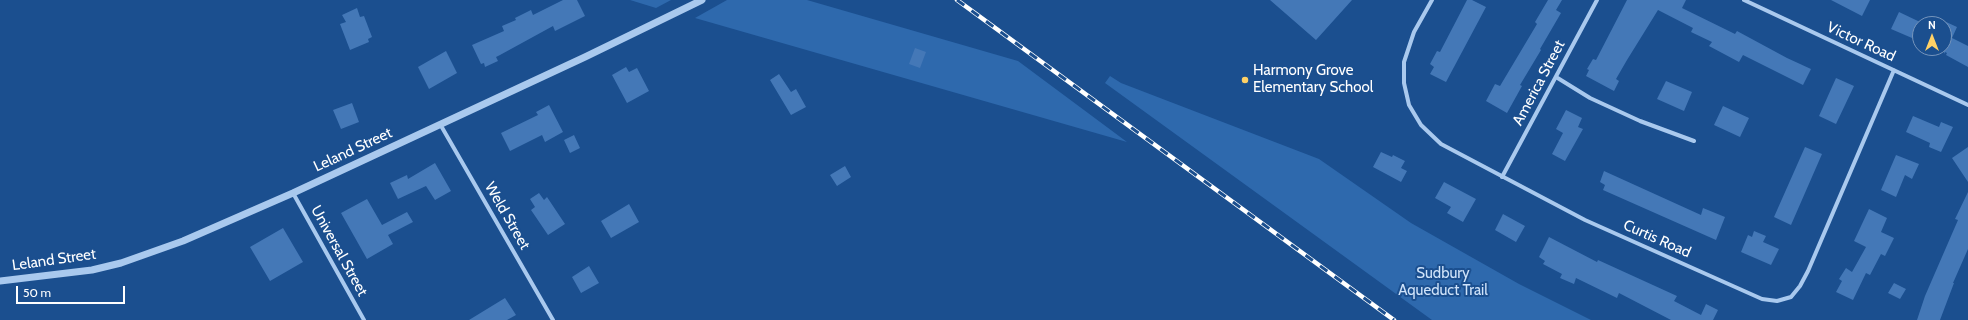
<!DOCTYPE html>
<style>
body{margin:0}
#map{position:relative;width:1968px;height:320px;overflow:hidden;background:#1b4f8f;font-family:Cabin,sans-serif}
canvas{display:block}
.north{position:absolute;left:1912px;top:16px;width:40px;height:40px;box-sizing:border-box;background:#1b4f8f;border:1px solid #7695bc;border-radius:50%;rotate:0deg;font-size:11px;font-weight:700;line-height:16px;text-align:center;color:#fff}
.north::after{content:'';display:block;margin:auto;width:14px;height:18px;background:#ffd166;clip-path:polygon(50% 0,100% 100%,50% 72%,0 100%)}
.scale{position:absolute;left:16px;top:286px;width:109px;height:18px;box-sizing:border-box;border:2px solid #fff;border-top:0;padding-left:5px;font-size:12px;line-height:14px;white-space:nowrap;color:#fff;-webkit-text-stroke:3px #1b4f8f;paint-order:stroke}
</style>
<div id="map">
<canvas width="1968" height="320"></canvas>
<div class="north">N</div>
<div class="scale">50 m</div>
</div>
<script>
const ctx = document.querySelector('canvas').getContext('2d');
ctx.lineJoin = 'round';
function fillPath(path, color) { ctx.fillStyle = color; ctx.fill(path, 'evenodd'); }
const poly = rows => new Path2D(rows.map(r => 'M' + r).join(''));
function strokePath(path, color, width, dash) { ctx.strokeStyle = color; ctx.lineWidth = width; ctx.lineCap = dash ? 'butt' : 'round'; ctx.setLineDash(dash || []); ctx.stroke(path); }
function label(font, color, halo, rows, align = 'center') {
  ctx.font = font + ' Cabin,sans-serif'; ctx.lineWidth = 4; ctx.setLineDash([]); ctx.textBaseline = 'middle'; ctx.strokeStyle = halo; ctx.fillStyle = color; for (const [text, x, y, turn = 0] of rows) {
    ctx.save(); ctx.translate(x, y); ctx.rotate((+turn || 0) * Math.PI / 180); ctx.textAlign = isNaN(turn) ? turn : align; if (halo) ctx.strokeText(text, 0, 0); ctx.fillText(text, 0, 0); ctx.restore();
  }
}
const green = poly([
 [630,0,671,0,656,8],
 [727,0,807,0,1018,61,1127,142,695,18],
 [1110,76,1121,83,1319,159,1411,223,1519,284,1591,320,1432,320,1105,83]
]);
const building = poly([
 [563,0,577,0,585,16,555,31,553,26,500,55,496,57,498,61,485,67,484,63,481,64,472,45,504,31,502,26,516,20,515,18,531,10,533,15],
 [1270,0,1352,0,1316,40],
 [1467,0,1472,0,1486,7,1446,82,1430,74,1434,67,1430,64,1437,51,1440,52],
 [1548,0,1562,0,1556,10,1561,13,1540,49,1541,50,1520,85,1522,86,1507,113,1486,101,1495,84,1500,86,1537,24,1535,22],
 [1627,0,1686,0,1682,8,1735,34,1737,31,1787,58,1811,69,1803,85,1743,55,1739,62,1709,46,1712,42,1691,32,1693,28,1658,10,1627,60,1616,79,1619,81,1614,91,1586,76,1589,70,1587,69,1593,59,1596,60],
 [1831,0,1870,0,1862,16],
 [357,8,360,17,364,16,372,37,368,39,369,42,350,50,340,24,346,22,342,15],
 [1899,12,1920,22,1912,38,1891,29],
 [1944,21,1957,27,1952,38,1968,46,1968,67,1946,55,1947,53,1945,52,1944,54],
 [915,48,926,52,920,68,909,64],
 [446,51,457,73,429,89,418,67],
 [626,67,629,72,637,68,649,91,627,103,612,75],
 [779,74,791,92,796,89,806,107,791,115,770,80],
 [1836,78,1854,86,1836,124,1819,116],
 [1666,81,1692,92,1684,111,1657,99],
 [352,103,359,122,341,129,333,110],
 [549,105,563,132,545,142,542,135,510,151,501,133,538,115,536,112],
 [1723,106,1749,118,1740,137,1714,125],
 [1566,110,1582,118,1578,127,1583,129,1565,161,1552,154,1563,133,1556,129],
 [1913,116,1939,127,1941,122,1953,127,1941,152,1929,147,1930,143,1906,132],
 [574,135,580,148,570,153,564,140],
 [1805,147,1822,154,1791,225,1774,217],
 [1968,147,1968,182,1952,158],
 [1381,152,1392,157,1393,155,1405,161,1401,168,1407,171,1401,182,1373,167],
 [1896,155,1919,164,1912,179,1905,175,1896,197,1881,190],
 [435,163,451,191,435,200,426,186,398,199,390,183,407,175,408,179],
 [845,166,851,177,837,186,830,175],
 [1604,171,1701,215,1703,208,1725,217,1716,240,1603,190,1605,185,1600,182],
 [1444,182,1476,199,1463,222,1447,213,1451,207,1435,198],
 [1968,192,1968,249,1953,283,1954,283,1940,320,1917,320,1925,296,1958,220,1955,219],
 [539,193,544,200,547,197,565,224,548,235,531,210,535,207,530,199],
 [367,199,382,225,407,212,413,222,388,235,393,244,367,259,341,213],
 [629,204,639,222,611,238,601,221],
 [1869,209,1887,218,1881,232,1894,238,1885,256,1881,254,1870,275,1866,273,1853,300,1836,292,1842,281,1839,279,1846,268,1852,272,1866,247,1854,241],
 [1503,214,1525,226,1516,242,1495,230],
 [283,228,303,262,270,281,250,247],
 [1754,231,1766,236,1763,242,1779,249,1771,265,1741,252,1748,235,1752,237],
 [1549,237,1597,262,1598,260,1677,296,1674,301,1701,315,1706,304,1718,310,1713,320,1671,320,1619,293,1617,298,1576,278,1574,284,1560,278,1562,274,1543,264,1545,261,1539,257],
 [589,266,599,283,581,293,572,277],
 [1894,283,1906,289,1900,299,1888,293],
 [505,298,516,315,507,320,469,320]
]);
const minor = poly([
 [1432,0,1414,32,1404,62,1404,83,1409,105,1421,125,1441,144,1585,220,1762,299,1777,301,1791,297,1800,286,1808,271,1894,70],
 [1744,0,1968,105],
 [1556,77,1590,98,1640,121,1694,141],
 [440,124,553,320],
 [1502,177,1597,0],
 [293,193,364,320]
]);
const tertiary = poly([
 [0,281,92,270,121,263,183,241,293,193,585,57,702,0]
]);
const rail = poly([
 [957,0,1394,320]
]);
const markers = [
 [1245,80,4,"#ffd166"]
];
const streetNames = [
 ["Victor Road",1861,42,25],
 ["America Street",1539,83,-62],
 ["Leland Street",353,150,-25],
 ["Weld Street",507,216,60],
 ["Curtis Road",1657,239,24],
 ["Universal Street",339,251,61],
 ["Leland Street",54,260,-8]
];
const poiNames = [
 ["Harmony Grove",1253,71],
 ["Elementary School",1253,88]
];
const parkNames = [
 ["Sudbury",1443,274],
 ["Aqueduct Trail",1443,291]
];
fillPath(green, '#2e69ad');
fillPath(building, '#4478b7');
strokePath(minor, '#a9c9ee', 4);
strokePath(tertiary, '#a9c9ee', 7);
strokePath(rail, '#fff', 4.5);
strokePath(rail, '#1b4f8f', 3, [9]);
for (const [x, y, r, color] of markers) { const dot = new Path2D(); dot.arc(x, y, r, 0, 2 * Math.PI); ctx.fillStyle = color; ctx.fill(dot); strokePath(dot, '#1b4f8f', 1.5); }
label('15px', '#fff', '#1b4f8f', streetNames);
label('15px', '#fff', '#1b4f8f', poiNames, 'left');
label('15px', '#cfe3fa', '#1b4f8f', parkNames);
</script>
